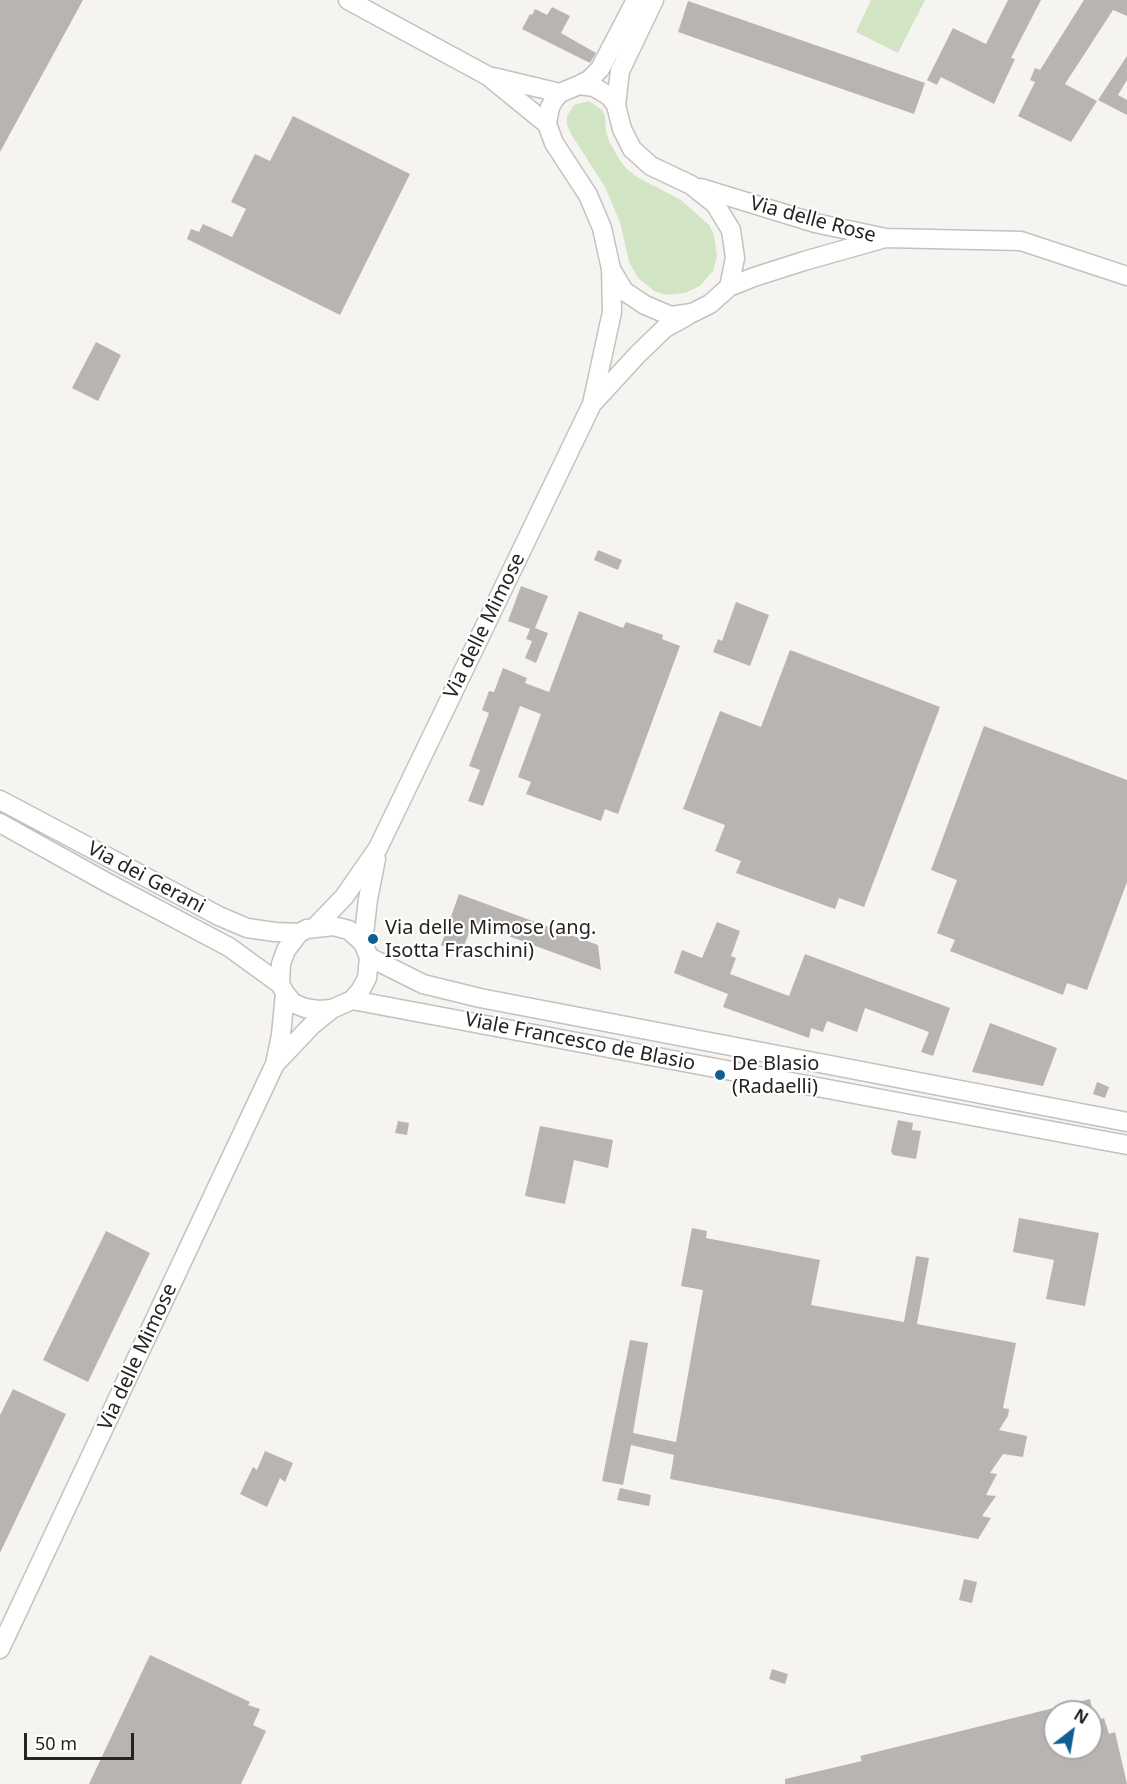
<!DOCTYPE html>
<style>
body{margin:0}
#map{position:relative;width:1127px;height:1784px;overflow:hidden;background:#f6f4f0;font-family:"Noto Sans",sans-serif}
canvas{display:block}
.north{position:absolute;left:1043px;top:1700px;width:60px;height:60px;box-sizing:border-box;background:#fff;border:2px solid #a8a7a7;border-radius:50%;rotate:31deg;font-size:16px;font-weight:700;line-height:24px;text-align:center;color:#252423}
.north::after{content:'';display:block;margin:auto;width:21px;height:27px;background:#105f92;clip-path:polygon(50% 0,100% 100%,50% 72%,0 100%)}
.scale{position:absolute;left:24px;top:1733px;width:110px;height:27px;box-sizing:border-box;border:3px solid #252423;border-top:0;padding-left:8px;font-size:18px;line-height:21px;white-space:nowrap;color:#252423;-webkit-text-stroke:4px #fff;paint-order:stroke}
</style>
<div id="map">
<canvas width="1127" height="1784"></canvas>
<div class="north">N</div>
<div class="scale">50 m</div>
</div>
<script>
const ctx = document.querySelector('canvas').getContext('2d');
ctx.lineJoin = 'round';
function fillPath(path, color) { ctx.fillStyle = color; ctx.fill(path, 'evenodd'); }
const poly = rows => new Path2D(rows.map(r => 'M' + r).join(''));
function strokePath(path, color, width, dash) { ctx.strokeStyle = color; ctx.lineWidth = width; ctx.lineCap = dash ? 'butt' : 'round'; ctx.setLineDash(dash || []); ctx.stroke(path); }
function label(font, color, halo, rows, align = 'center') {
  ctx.font = font + ' "Noto Sans",sans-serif'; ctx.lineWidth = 4.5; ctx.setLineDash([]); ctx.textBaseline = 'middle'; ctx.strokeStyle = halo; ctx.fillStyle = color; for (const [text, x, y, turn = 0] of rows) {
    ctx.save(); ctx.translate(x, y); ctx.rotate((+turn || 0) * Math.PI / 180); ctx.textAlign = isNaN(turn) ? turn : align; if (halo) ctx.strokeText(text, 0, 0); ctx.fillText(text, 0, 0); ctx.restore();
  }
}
const green = poly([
 [871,0,925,0,898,53,856,32],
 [589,101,602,110,605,116,606,131,609,141,619,159,627,169,637,177,681,200,709,225,714,235,717,256,713,271,700,286,685,293,666,295,654,291,638,278,629,262,620,222,605,187,571,134,567,125,567,116,574,105]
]);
const building = poly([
 [0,0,83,0,0,152],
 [1008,0,1041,0,1011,58,1015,59,994,104,941,77,937,85,927,80,953,28,986,44],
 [1084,0,1127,0,1127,16,1113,10,1065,84,1097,101,1071,142,1018,116,1035,82,1030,80,1035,68,1040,70],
 [688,1,925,83,914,114,678,32],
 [552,7,570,16,561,33,596,53,590,63,522,29,530,14,532,15,535,9,547,15],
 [1127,56,1127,80,1118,95,1127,100,1127,115,1098,100],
 [293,116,410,174,340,315,187,239,191,229,199,232,203,224,232,237,246,209,231,202,255,154,270,161],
 [96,342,121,355,98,401,72,388],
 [598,550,622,560,618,570,594,560],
 [521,586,548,596,535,628,548,633,536,663,525,658,532,641,526,639,530,629,508,621],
 [736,602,769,615,750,666,713,652,718,639,722,641],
 [579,611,623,628,626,622,663,635,662,639,680,646,618,814,605,809,601,821,526,794,531,782,518,777,541,714,520,706,483,806,468,801,480,770,469,766,489,713,482,710,489,691,494,692,503,668,527,678,525,683,549,692],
 [790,650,940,707,864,907,839,898,835,909,736,873,741,861,715,851,725,825,683,809,720,711,761,727],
 [984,726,1127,780,1127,882,1087,990,1067,983,1063,995,950,951,955,940,937,933,957,880,931,870],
 [459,894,598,945,601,970,473,923,461,953,441,945],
 [717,922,740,931,731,956,736,958,730,974,789,996,805,954,950,1008,933,1056,921,1052,929,1032,865,1008,857,1032,827,1021,823,1032,811,1028,809,1038,723,1007,728,994,674,973,682,950,702,958],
 [990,1023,1057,1048,1043,1086,972,1072],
 [1097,1082,1109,1087,1105,1098,1093,1094],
 [898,1120,913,1123,912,1130,921,1131,916,1159,893,1155,891,1151],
 [398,1121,409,1123,407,1135,395,1133],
 [540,1126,613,1140,608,1168,574,1160,565,1204,525,1196],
 [1019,1218,1099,1233,1085,1306,1046,1299,1054,1260,1013,1252],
 [692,1228,707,1231,706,1238,820,1260,811,1305,904,1322,916,1256,929,1258,917,1324,1016,1343,1003,1408,1009,1409,1008,1416,999,1430,1027,1436,1023,1457,1003,1454,990,1473,997,1474,986,1495,996,1496,982,1516,991,1518,978,1539,670,1479,674,1455,631,1445,623,1485,602,1481,630,1340,648,1343,633,1433,676,1442,703,1290,681,1286],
 [106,1231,150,1253,88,1382,43,1360],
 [13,1389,66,1414,0,1553,0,1415],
 [265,1451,293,1463,285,1482,280,1478,267,1507,240,1494,253,1467,257,1470],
 [620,1488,651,1495,649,1506,617,1500],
 [964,1579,977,1582,972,1603,959,1600],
 [150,1655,250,1702,248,1705,260,1709,253,1725,266,1731,241,1784,89,1784],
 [772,1669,788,1674,785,1684,769,1679],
 [1090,1699,1093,1712,1055,1712,1055,1748,1091,1748,1091,1722,1104,1718,1109,1734,1115,1732,1127,1784,785,1784,785,1779,862,1761,860,1756]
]);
const minor = poly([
 [348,0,488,76,547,124],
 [493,77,560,93],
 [579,85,594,87,609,96,616,105,622,129,632,149,651,166,691,185,715,204,731,230,735,258,729,287,710,304,692,313,671,316,645,305,624,291,611,269,602,228,588,195,554,143,547,124,550,107,554,100,560,93,579,85],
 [579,85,589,80,600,69,636,0],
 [616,105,620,71,654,0],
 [701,188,815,223,886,238,1021,241,1127,276],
 [729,287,754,277,804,261,882,239],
 [593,403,638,354,665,328,687,316],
 [0,800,219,916,247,928,275,932,299,933],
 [0,823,106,882,229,947,280,984],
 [315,927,344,897,378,848,592,404,612,312,611,269],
 [363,943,368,899,376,859],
 [369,957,423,984,480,998,1127,1122],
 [352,1000,1127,1145],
 [276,1063,312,1025,332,1009,352,1000,360,991,367,978,369,957,363,943,349,930,333,926,307,929,299,933,286,950,281,964,280,984,285,993,293,1003,305,1008,318,1010,332,1009],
 [0,1649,275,1064,281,1035,285,993]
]);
const markers = [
 [373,939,6,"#105f92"],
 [720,1075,6,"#105f92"]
];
const streetNames = [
 ["Via delle Rose",813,220,15],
 ["Via delle Mimose",485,626,-64],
 ["Via dei Gerani",146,878,28],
 ["Viale Francesco de Blasio",580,1042,11],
 ["Via delle Mimose",138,1357,-65]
];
const poiNames = [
 ["Via delle Mimose (ang.",385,928],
 ["Isotta Fraschini)",385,951],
 ["De Blasio",732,1064],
 ["(Radaelli)",732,1087]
];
fillPath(green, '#d1e5c4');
fillPath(building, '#b8b4b2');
strokePath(minor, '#c4c1be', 21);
strokePath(minor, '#fff', 18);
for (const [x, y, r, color] of markers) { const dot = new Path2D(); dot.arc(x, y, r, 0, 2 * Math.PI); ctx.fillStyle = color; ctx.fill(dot); strokePath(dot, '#fff', 2); }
label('20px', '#252423', '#fff', streetNames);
label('20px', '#252423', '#fff', poiNames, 'left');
</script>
